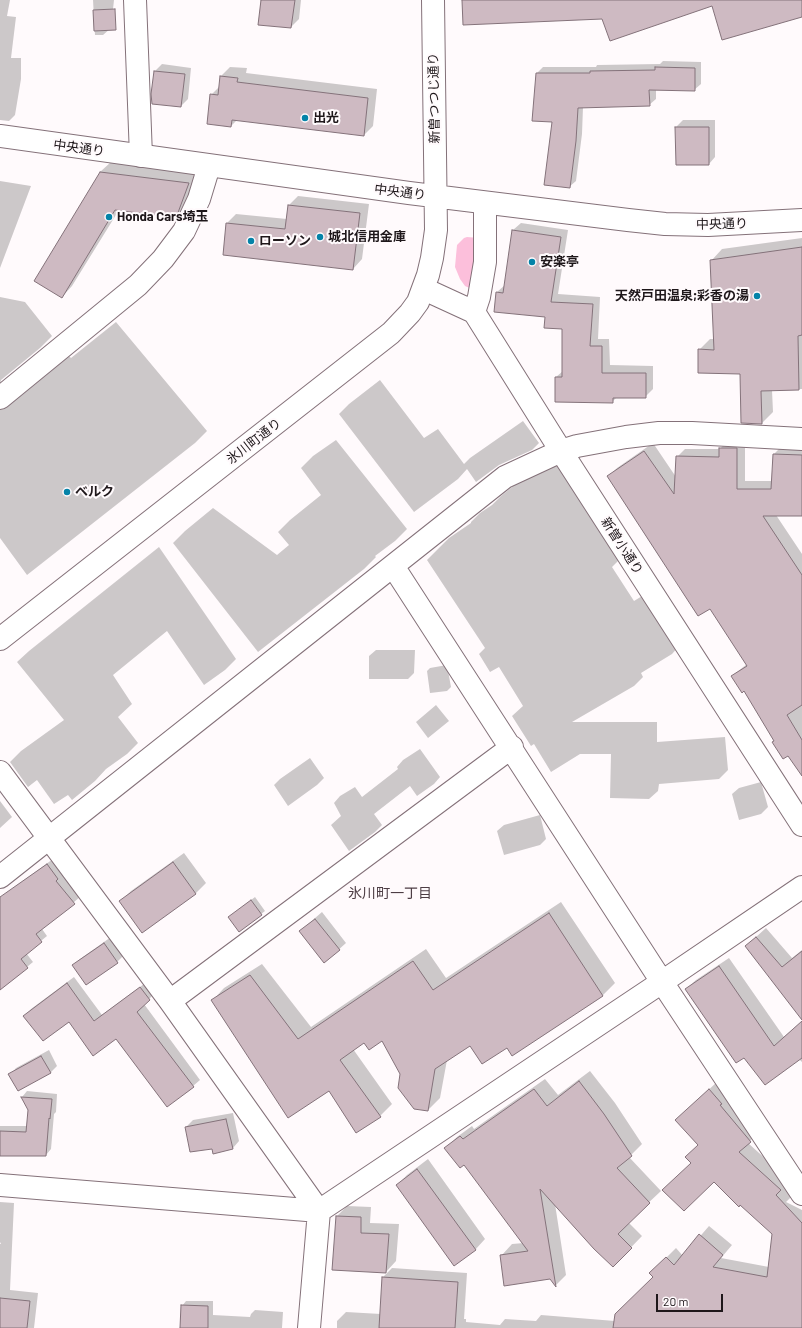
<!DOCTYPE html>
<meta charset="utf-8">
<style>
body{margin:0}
#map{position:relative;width:802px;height:1328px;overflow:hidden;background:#fffafc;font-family:Barlow,sans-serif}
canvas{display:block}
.scale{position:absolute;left:656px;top:1294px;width:67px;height:18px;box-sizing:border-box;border:2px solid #1e171a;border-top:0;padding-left:5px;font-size:12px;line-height:14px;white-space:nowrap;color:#1e171a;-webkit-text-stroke:3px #fffafc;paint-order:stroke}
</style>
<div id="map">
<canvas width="802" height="1328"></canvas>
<div class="scale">20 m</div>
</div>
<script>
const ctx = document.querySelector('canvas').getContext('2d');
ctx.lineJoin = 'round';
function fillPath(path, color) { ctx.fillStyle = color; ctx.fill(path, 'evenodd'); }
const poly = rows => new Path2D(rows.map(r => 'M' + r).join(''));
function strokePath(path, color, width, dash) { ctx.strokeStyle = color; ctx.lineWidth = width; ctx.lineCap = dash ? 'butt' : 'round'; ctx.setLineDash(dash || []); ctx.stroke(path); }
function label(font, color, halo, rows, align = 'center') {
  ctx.font = font + ' Barlow,"Noto Sans JP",sans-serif'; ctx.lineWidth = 4; ctx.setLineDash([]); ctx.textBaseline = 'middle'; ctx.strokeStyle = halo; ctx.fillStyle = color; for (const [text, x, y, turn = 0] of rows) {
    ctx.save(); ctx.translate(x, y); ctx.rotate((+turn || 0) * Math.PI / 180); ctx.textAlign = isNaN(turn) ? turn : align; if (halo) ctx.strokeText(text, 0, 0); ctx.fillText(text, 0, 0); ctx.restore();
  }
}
const green = poly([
 [467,237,479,238,474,290,465,286,460,279,455,267,457,245,464,238]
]);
const shadow = poly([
 [0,0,10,0,7,16,16,17,11,58,21,58,21,79,15,115,9,121,0,120],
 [93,0,114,0,111,28,103,35,95,35],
 [262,0,301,0,299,19,291,27],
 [663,61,701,62,701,84,694,90,656,89,656,99,649,105,583,107,582,134,576,181,569,187,553,122,537,73,543,67,596,67,597,65,660,64],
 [162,64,191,68,188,99,181,106,155,71],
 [230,67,247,68,246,73,377,89,373,126,364,135,237,120,231,126,211,95,220,86,221,76],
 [683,120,715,120,715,157,709,164,676,127],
 [111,162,198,173,186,207,176,217,119,210,72,286,62,297,100,172],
 [0,181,31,186,0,268],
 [298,196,369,204,362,259,353,269,227,223,236,214,287,219,289,205],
 [521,223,568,230,558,294,600,297,598,339,609,339,610,365,653,366,653,389,645,397,617,397,612,402,556,377,563,371,563,328,546,316,497,292,505,285,513,230],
 [802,238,802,389,772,390,773,412,762,423,741,373,699,350,710,339,715,339,711,261,722,249],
 [0,297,25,302,52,336,40,348,1,380,0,385],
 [116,322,207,431,195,443,27,575,0,538,0,387,15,398,22,395,69,356,71,358],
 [380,380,424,438,438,429,464,464,470,458,523,421,539,443,532,450,499,465,476,482,467,469,458,479,414,512,339,414,349,404],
 [336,440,407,529,395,541,375,556,376,557,364,569,258,652,173,543,185,531,213,508,277,555,289,545,278,532,290,520,321,495,301,468,313,456],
 [728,440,745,440,745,481,773,481,774,454,782,446,802,447,802,515,776,515,802,554,802,774,788,754,775,740,744,690,732,676,747,664,711,607,609,476,617,468,653,443,676,477,677,457,685,449,720,449],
 [556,463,619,560,612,567,634,601,647,593,680,645,672,654,641,673,643,677,634,686,572,722,657,722,657,742,725,737,728,770,719,779,659,784,658,791,649,799,610,798,611,754,580,754,551,772,534,744,531,746,512,716,523,706,499,667,490,672,479,654,485,648,427,560,449,538,471,523,471,522,480,513,492,505,501,496,522,479],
 [159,547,236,659,225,670,204,685,167,631,113,675,132,704,118,717,138,743,127,754,106,769,95,781,72,800,68,795,54,804,37,780,28,787,10,762,21,751,64,720,17,662,29,651],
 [376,650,415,650,414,673,408,679,369,679,369,656],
 [447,665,451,687,447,691,430,693,427,671,430,668],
 [436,705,449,721,428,738,416,722],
 [420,749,440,777,434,784,417,796,410,786,374,814,382,825,375,832,349,851,331,825,341,816,334,803,340,796,355,787,362,797,398,769,397,767,403,760],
 [310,758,324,778,317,785,288,806,274,785,280,779],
 [761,782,768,807,761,814,739,820,732,794,739,788],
 [0,801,12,817,0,828],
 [540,815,546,839,540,845,504,855,497,831,504,825],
 [184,853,206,883,196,893,142,931,121,901,131,891],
 [53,859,63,873,62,874,80,897,42,929,47,936,26,953,33,962,0,989,0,898],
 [255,897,265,911,239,931,229,917],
 [561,902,615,983,603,995,513,1055,507,1047,470,1044,447,1060,440,1098,428,1110,401,1074,383,1040,364,1042,353,1049,392,1104,380,1116,329,1090,212,1001,224,988,262,964,311,1027,426,949,446,978],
 [322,912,346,943,325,962,300,931],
 [766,928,792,958,802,950,802,1018,746,946],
 [111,937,124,955,117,962,74,965,80,959],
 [729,958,784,1037,802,1022,802,1062,799,1059,744,1056,686,989,696,980],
 [74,977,102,1015,148,981,156,992,144,1004,200,1080,193,1086,167,1106,117,1037,69,1020,25,1016,31,1009],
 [49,1050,57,1066,50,1073,10,1075,16,1068],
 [590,1071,615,1103,642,1144,629,1157,661,1191,628,1222,642,1236,613,1266,555,1204,566,1275,556,1285,550,1278,501,1256,512,1244,524,1243,464,1164,446,1148,457,1137,472,1126,474,1129,545,1079,558,1095],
 [718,1081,759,1132,748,1143,789,1180,793,1195,786,1202,802,1210,802,1328,337,1328,337,1321,346,1312,381,1314,383,1277,392,1268,467,1273,464,1319,466,1319,466,1322,500,1325,505,1319,536,1321,541,1315,615,1321,654,1277,651,1273,676,1248,683,1256,709,1226,732,1245,721,1258,769,1267,773,1233,714,1180,692,1163,699,1144,686,1111],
 [27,1091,57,1094,56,1112,54,1114,51,1149,46,1155,0,1155,0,1126,28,1126,29,1110,22,1097],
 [233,1113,239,1141,233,1148,213,1147,186,1127,193,1120],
 [428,1159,485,1239,475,1250,397,1185,407,1175],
 [0,1202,14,1203,10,1290,38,1293,34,1328,0,1328,0,1244,1,1244,0,1242],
 [347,1206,371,1207,370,1223,399,1224,396,1261,386,1272,337,1216],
 [186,1301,213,1301,213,1315,250,1317,251,1314,255,1310,283,1312,282,1328,179,1328,181,1326,182,1306]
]);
const building = poly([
 [261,0,295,0,291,28,258,25,261,0],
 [462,0,802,0,802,17,722,40,712,6,610,41,602,19,463,25,462,0],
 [115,9,116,30,94,31,93,10,115,9],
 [655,67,695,68,695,91,649,90,650,106,578,108,576,141,570,188,544,185,552,122,532,121,536,73,590,73,590,71,655,70,655,67],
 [154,71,185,74,181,107,152,104,151,94,154,71],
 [220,76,238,78,237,82,368,98,364,136,232,120,231,127,207,124,210,94,218,95,220,76],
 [675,127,709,127,709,165,676,165,675,127],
 [100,172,189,183,176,218,115,210,62,298,34,281,100,172],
 [288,205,360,213,353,270,223,255,226,223,285,229,288,205],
 [512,230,561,237,551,302,593,304,590,346,602,346,602,373,646,373,646,398,613,398,613,403,555,402,555,377,562,377,562,329,544,328,545,317,494,312,496,292,503,293,512,230],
 [802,247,802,335,798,336,799,390,761,391,762,424,741,423,740,374,698,373,698,349,714,350,710,260,802,247],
 [719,448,737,448,737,489,771,489,773,454,802,455,802,516,763,516,802,575,802,705,787,715,802,740,802,776,788,756,783,759,772,742,774,741,744,691,742,693,731,676,747,666,710,609,698,616,607,476,644,451,674,494,676,456,719,457,719,448],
 [173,862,196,894,142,933,119,901,173,862],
 [47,864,58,879,56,881,75,904,36,934,42,942,21,959,28,968,0,990,0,897,47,864],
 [251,900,262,915,239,932,228,917,251,900],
 [549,913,603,996,512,1056,507,1048,482,1064,470,1046,435,1069,428,1111,414,1109,398,1088,400,1074,382,1041,369,1050,364,1043,340,1060,381,1117,356,1133,329,1091,288,1118,211,1000,250,975,298,1039,413,961,433,990,549,913],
 [315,919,340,950,324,963,299,931,315,919],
 [756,937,782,967,802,951,802,1020,745,946,756,937],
 [104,943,118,963,86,985,72,965,104,943],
 [719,966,774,1046,802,1021,802,1058,765,1085,744,1058,736,1063,685,989,719,966],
 [67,983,94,1021,140,987,150,1000,137,1012,194,1087,167,1107,116,1039,93,1056,69,1022,43,1041,23,1016,67,983],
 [41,1056,51,1073,18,1091,8,1074,41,1056],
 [579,1081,604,1114,632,1156,617,1168,650,1203,618,1234,632,1248,613,1267,594,1249,540,1189,556,1287,550,1279,504,1286,500,1255,528,1251,464,1165,460,1168,444,1148,460,1136,463,1139,534,1089,547,1106,579,1081],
 [709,1089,722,1104,720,1105,751,1142,739,1152,781,1190,776,1195,802,1223,802,1328,613,1328,615,1314,653,1277,649,1273,666,1257,674,1265,699,1234,723,1255,713,1267,767,1277,772,1234,740,1205,739,1207,714,1182,684,1211,662,1190,691,1163,685,1157,698,1145,675,1120,709,1089],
 [21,1097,52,1099,50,1119,49,1118,46,1156,0,1156,0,1131,26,1132,28,1110,21,1097],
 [226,1119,233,1149,213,1154,212,1149,190,1152,185,1127,226,1119],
 [417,1169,476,1250,454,1266,396,1185,417,1169],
 [336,1216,361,1217,361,1233,389,1234,386,1273,332,1270,336,1216],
 [382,1277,458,1282,455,1328,379,1328,382,1277],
 [0,1298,30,1301,27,1328,0,1328,0,1298],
 [181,1305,208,1306,208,1328,180,1328,181,1305]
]);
const street = poly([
 [135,0,141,156],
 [474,312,479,297,485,262,485,203],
 [0,398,138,285,163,259,184,231,199,199,209,166],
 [393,566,662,982,802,1194],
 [0,772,170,1001,319,1211,309,1328],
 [0,877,505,477,561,451,577,446,626,437,659,433,692,433,802,439],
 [170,1001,512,747],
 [0,1185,319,1211,662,982,802,887]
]);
const secondary = poly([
 [0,136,409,193,628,220,665,224,708,225,802,220],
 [424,289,474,312,561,451,802,825],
 [0,639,391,333,410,313,418,302,428,275,432,258,436,230,433,0]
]);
const markers = [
 [305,118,4,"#0483a8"],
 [109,217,4,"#0483a8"],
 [320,237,4,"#0483a8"],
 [251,241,4,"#0483a8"],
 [532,262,4,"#0483a8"],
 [757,296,4,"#0483a8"],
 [67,492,4,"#0483a8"]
];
const streetNames = [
 ["新曽つつじ通り",434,98,-91],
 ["中央通り",79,148,8],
 ["中央通り",400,192,7],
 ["中央通り",722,224,-1],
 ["氷川町通り",254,441,-38],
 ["新曽小通り",622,546,57]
];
const poiNames = [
 ["出光",313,118],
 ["Honda Cars埼玉",117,217],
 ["城北信用金庫",328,237],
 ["ローソン",259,241],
 ["安楽亭",540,262],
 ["天然戸田温泉;彩香の湯",749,296,"right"],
 ["ベルク",75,492]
];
const neighbourhoodNames = [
 ["氷川町一丁目",390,893]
];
fillPath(green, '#fcbfdb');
fillPath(shadow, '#0003');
fillPath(building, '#cebac2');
strokePath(building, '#84727a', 1);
strokePath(street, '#847179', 24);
strokePath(secondary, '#847179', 24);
strokePath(street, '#fff', 22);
strokePath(secondary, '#fff', 22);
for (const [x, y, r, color] of markers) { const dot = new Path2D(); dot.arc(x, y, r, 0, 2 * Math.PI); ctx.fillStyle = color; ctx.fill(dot); strokePath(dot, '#fffafc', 1.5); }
label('13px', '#1e171a', '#fffafc', streetNames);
label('bold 13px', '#1e171a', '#fffafc', poiNames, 'left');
label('14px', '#4d3d44', '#fffafc', neighbourhoodNames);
</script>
